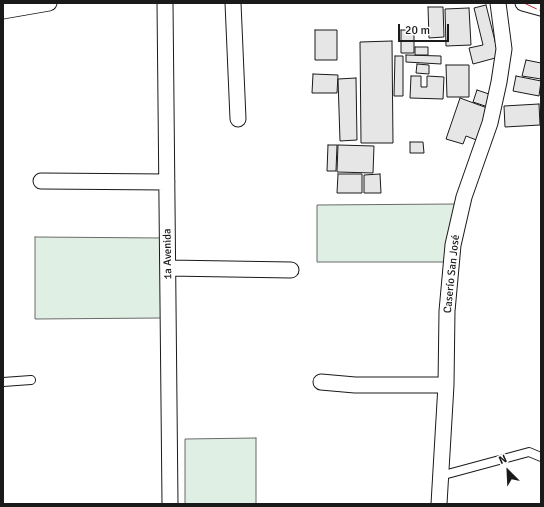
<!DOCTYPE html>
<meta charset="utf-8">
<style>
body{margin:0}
#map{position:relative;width:544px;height:507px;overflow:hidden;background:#fff;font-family:Signika,sans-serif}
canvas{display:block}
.frame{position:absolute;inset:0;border:4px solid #1a1a1a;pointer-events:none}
.north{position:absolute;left:488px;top:451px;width:40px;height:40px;-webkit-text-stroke:3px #fff;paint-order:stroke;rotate:336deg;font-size:11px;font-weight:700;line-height:16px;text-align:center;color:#1a1a1a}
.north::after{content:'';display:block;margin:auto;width:14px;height:18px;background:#1a1a1a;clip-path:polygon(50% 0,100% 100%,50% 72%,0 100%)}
.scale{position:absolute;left:398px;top:24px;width:51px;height:18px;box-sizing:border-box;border:2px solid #1a1a1a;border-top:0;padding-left:5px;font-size:12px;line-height:14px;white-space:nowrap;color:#1a1a1a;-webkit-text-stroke:3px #fff;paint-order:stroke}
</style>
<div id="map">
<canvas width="544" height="507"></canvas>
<div class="frame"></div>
<div class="north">N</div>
<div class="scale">20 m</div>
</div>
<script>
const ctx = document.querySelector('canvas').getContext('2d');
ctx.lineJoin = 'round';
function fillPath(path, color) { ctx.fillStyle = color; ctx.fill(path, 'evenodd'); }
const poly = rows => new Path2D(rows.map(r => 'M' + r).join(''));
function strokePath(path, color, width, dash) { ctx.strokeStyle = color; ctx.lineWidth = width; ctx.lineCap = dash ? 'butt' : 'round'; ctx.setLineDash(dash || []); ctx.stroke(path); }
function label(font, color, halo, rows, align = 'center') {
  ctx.font = font + ' Signika,sans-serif'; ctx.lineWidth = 3; ctx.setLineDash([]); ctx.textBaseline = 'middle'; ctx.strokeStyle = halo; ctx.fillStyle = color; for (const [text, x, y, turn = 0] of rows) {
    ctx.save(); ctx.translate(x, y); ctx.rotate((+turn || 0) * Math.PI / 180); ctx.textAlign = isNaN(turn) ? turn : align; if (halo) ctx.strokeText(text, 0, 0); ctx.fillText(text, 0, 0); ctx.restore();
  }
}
const green = poly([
 [455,204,444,262,317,262,317,205,455,204],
 [35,237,162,238,161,318,35,319,35,237],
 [256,438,256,504,185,504,185,439,256,438]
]);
const building = poly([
 [486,5,499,57,473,64,469,48,483,45,474,8,486,5],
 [428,7,443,7,444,37,429,38,428,7],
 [469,8,471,45,446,46,445,9,469,8],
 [315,30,337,30,337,60,315,60,315,30],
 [401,30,414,30,414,53,401,53,401,30],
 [392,41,393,143,361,143,360,42,392,41],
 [415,47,428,47,428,55,415,55,415,47],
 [406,55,441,56,441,64,406,62,406,55],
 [395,56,403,56,403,96,394,96,395,56],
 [526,60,541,63,541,79,522,76,526,60],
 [417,64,429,65,429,74,416,73,417,64],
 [446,65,469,65,469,97,447,97,446,65],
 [313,74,338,75,337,93,312,93,313,74],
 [411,76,421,76,421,87,427,87,427,76,444,77,443,99,410,98,411,76],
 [516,76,541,81,539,96,513,91,516,76],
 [356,78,357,140,340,141,338,79,356,78],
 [477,90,492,95,488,107,473,102,477,90],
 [460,98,490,109,479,141,466,136,463,144,446,139,460,98],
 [539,104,540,125,505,127,504,106,539,104],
 [410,142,423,142,424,153,410,153,410,142],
 [328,145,337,145,336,171,327,171,328,145],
 [338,145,374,146,373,173,337,172,338,145],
 [338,174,362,174,362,193,337,193,338,174],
 [380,174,381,193,364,193,364,175,380,174]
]);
const service = poly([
 [3,382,31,380],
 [440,476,529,452,541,457]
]);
const minor = poly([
 [165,3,170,504],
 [233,3,238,119],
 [523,3,541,8],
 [3,11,49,3],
 [41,181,167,182],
 [168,268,291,270],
 [321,382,355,385,446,385],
 [439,504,446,385,447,311,453,245,464,197,490,123,499,82,504,49,498,3]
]);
const power = poly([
 [524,3,541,11]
]);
const streetNames = [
 ["1a Avenida",168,254,-91],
 ["Caserío San José",452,274,-84]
];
fillPath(green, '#e0efe3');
strokePath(green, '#6a6a6a', 1);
fillPath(building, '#e6e6e6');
strokePath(building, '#1a1a1a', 1);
strokePath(service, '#1a1a1a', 10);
strokePath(minor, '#1a1a1a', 17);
strokePath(service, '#fff', 8);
strokePath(minor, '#fff', 15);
strokePath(power, '#c62828', 1, [14, 3, 2, 3]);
label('11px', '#1a1a1a', '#fff', streetNames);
</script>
